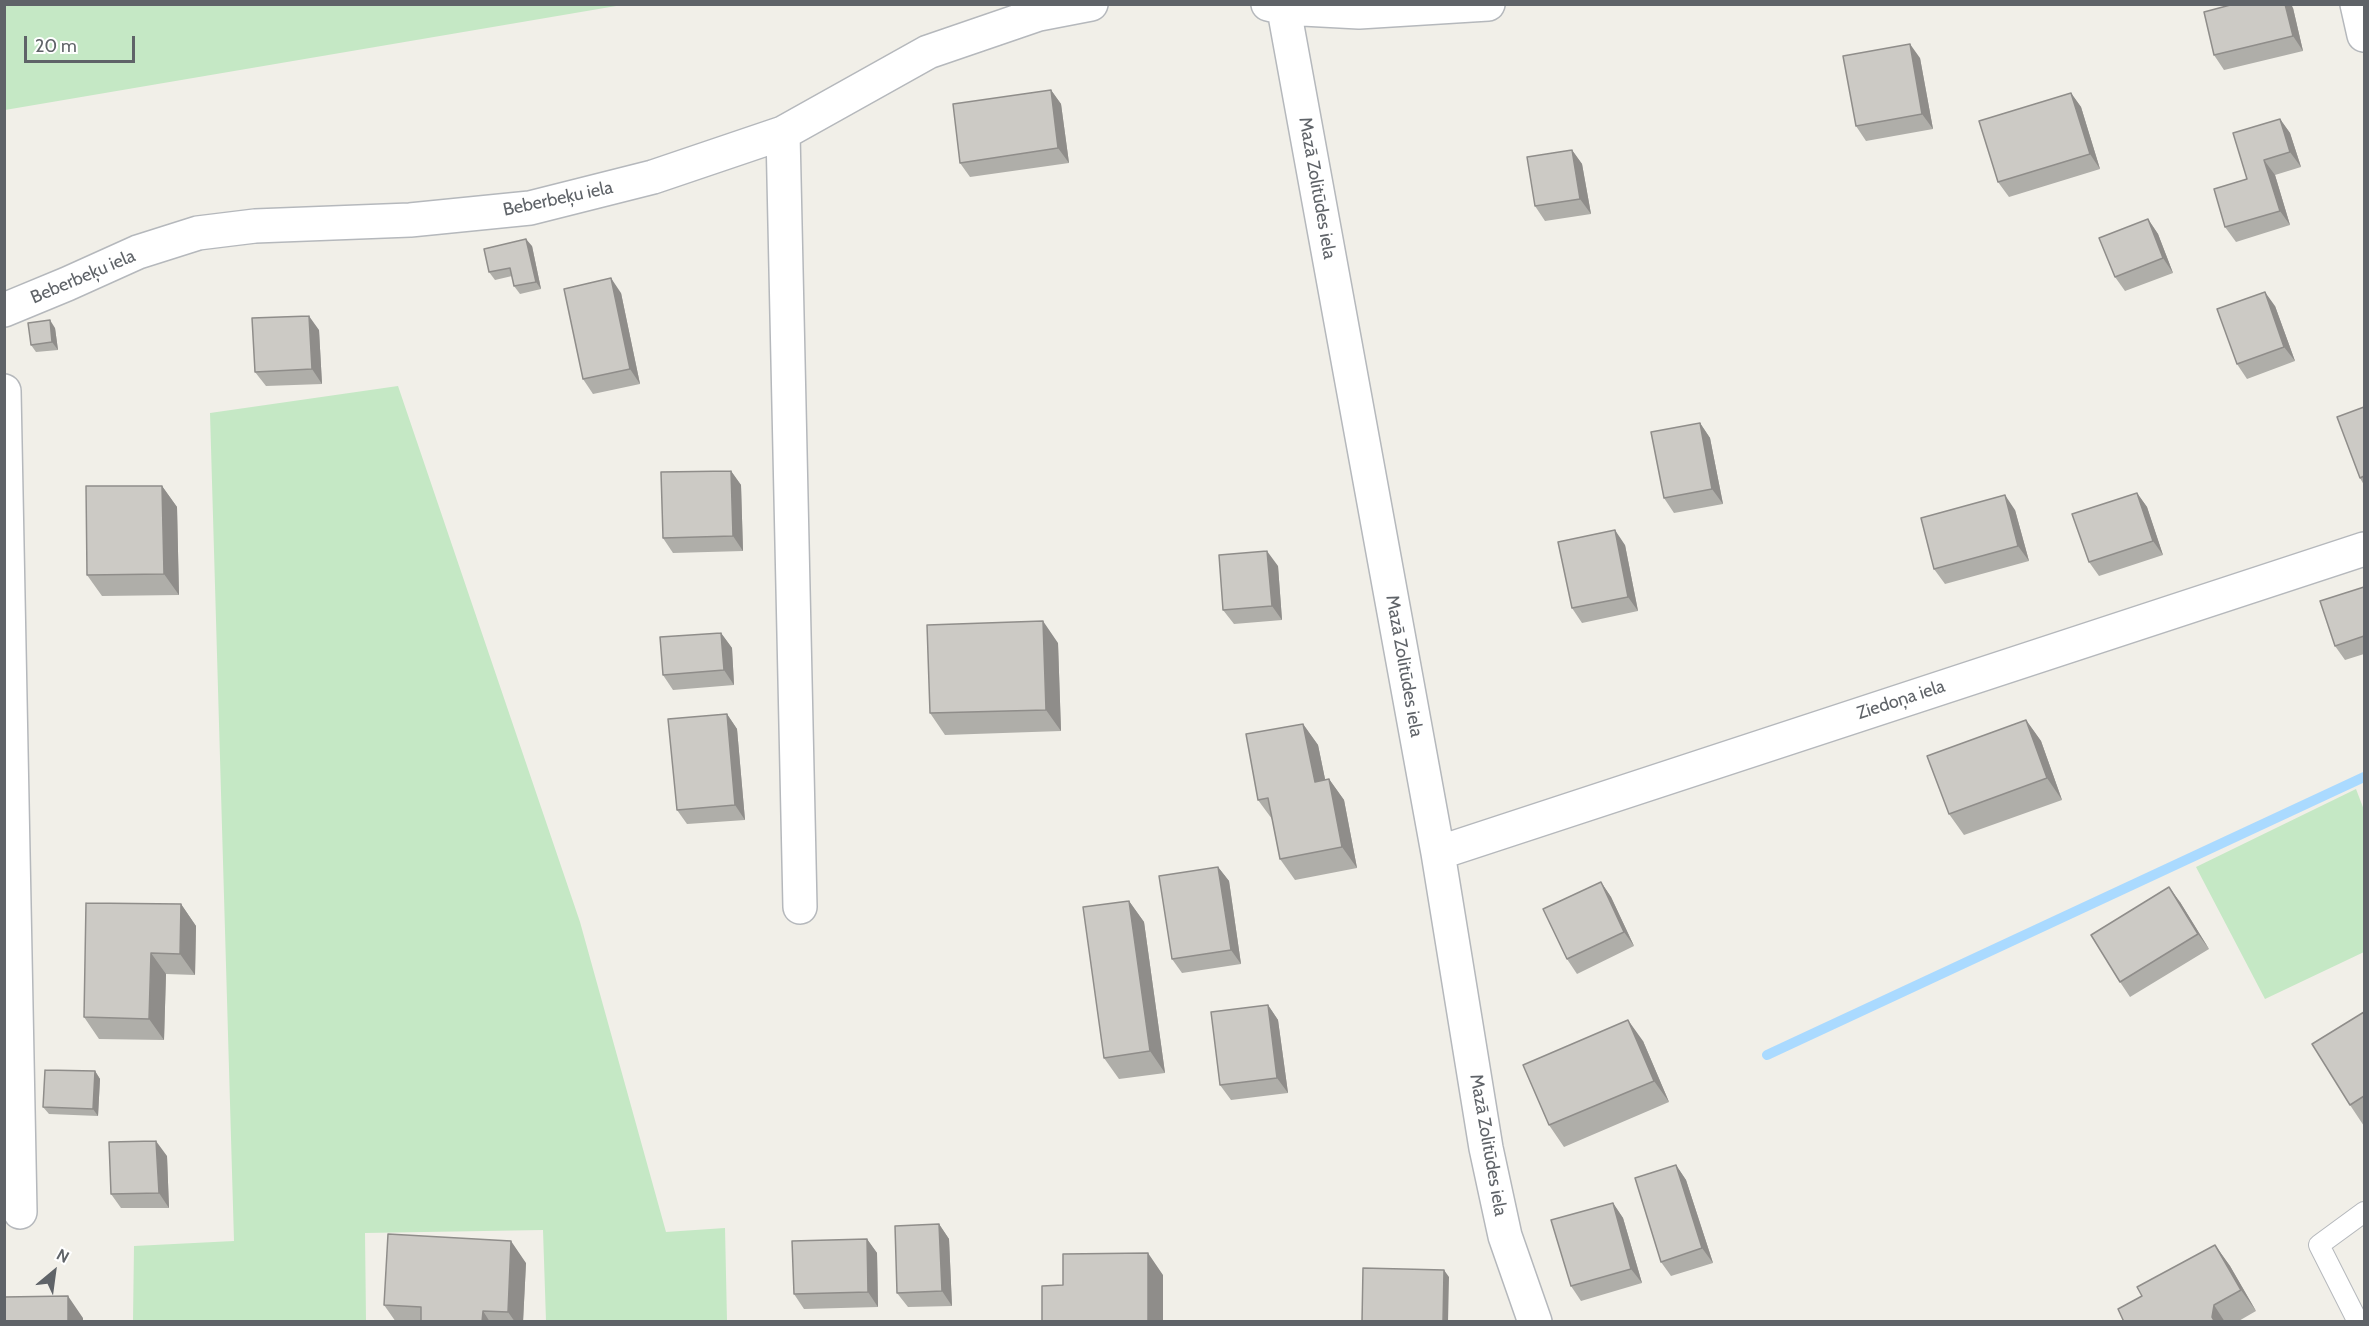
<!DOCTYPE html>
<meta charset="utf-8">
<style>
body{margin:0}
#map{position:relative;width:2369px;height:1326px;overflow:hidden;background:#f1efe8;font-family:Cabin,sans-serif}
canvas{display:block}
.frame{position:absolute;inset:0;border:6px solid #5f6368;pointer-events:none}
.north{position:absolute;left:24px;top:1242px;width:60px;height:60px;-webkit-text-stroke:4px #fff;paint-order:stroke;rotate:29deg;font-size:16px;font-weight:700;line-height:24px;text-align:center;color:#5f6368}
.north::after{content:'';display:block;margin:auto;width:21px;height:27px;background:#5f6368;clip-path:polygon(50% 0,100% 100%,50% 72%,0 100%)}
.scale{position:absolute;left:24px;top:36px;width:111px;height:27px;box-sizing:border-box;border:3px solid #5f6368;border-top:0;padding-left:8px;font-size:18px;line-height:21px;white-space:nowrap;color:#5f6368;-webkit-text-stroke:4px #fff;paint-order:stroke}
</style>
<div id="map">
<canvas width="2369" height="1326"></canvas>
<div class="frame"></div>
<div class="north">N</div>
<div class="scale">20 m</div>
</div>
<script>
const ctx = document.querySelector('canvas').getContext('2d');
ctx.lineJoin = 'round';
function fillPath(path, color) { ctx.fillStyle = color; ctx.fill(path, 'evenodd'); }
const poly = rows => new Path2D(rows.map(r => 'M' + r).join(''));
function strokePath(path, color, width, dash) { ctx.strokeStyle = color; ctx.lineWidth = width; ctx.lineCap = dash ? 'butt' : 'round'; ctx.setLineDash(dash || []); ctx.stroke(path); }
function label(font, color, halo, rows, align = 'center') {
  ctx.font = font + ' Cabin,sans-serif'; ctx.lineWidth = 5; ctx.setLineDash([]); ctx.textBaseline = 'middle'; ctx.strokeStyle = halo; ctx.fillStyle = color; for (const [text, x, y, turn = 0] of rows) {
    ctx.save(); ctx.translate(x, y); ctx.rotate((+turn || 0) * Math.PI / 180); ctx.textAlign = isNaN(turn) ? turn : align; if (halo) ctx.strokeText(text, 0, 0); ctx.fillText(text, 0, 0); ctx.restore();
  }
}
const green = poly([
 [5,4,622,4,622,5,5,110],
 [398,386,580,922,666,1232,725,1228,727,1321,546,1321,543,1230,365,1233,366,1321,133,1321,134,1246,234,1241,210,413],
 [2356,789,2364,810,2364,952,2265,999,2196,867]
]);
const stream = poly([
 [1767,1055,2364,777]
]);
const service = poly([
 [2358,1322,2319,1245,2364,1212]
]);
const minor = poly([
 [1268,4,1284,8,1359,12,1488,4],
 [1283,4,1438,853,1486,1148,1505,1236,1535,1322],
 [2357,4,2364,35],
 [783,133,800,907],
 [4,310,67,284,138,252,198,233,255,226,410,220,530,208,653,177,783,133,928,52,1039,14,1091,4],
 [4,391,20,1212],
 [1438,853,2364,549]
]);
const wall = poly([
 [2293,8,2303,51,2224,70,2214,55],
 [1920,58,1933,129,1866,141,1856,126],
 [1051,90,1061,104,1069,163,970,177,960,163],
 [2071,93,2081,107,2100,169,2009,197,1998,182],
 [2280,119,2290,133,2301,167,2275,175,2290,225,2236,242,2225,227,2247,179],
 [1572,150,1582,164,1591,214,1545,221,1535,206],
 [2148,219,2158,234,2173,273,2125,291,2115,277],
 [532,246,541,289,520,294,514,286,512,276,495,280,489,272],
 [621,293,640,384,593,394,583,379],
 [2275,306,2295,361,2247,379,2237,364],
 [55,328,58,350,36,352,31,345],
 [319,330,322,384,266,386,255,372],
 [2364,407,2364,485,2360,478],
 [1700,423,1710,438,1723,504,1674,513,1664,498],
 [731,471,741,485,743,551,673,553,663,538],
 [162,486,177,507,179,595,102,596,87,575],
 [2137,493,2147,507,2163,555,2099,576,2089,562],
 [2015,510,2029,561,1945,584,1934,569],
 [1625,545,1638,611,1582,623,1572,608],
 [1278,566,1282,620,1234,624,1223,610],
 [2364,587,2364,654,2345,660,2335,646],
 [721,633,732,648,734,685,673,690,663,675],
 [1058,643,1061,731,945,735,930,713],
 [727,714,737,729,745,820,687,824,677,810],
 [2026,720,2041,741,2062,800,1964,835,1949,814],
 [1303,724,1318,745,1325,779,1329,779,1344,800,1357,868,1295,880,1280,859,1272,819,1258,800],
 [1218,867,1229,881,1241,964,1182,973,1172,959],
 [1601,882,1611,897,1634,946,1577,974,1567,959],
 [1129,901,1144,922,1165,1073,1119,1079,1104,1058],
 [2180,902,2209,949,2130,997,2120,982],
 [181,904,196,926,195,975,166,974,164,1040,99,1039,84,1017],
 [1268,1005,1278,1020,1288,1093,1231,1100,1220,1085],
 [2364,1012,2364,1126,2350,1105],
 [1643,1041,1669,1102,1564,1147,1549,1125],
 [95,1071,100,1079,98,1116,49,1114,43,1107],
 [167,1156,169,1208,121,1208,111,1194],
 [1676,1165,1686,1180,1713,1263,1671,1276,1661,1262],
 [1613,1203,1623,1218,1642,1283,1581,1301,1571,1286],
 [939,1224,949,1239,952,1306,908,1307,897,1293],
 [867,1239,877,1253,878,1307,804,1309,794,1294],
 [2215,1245,2230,1266,2256,1311,2237,1322,2124,1322,2142,1296],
 [526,1263,523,1322,396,1322,384,1305]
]);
const shadedWall = poly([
 [2285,4,2291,4,2293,8,2303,51,2293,36],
 [1910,44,1920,58,1933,129,1922,114],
 [1051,90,1061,104,1069,163,1058,148],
 [2071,93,2081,107,2100,169,2090,154],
 [2280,119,2290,133,2301,167,2290,152],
 [1572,150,1582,164,1591,214,1580,199],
 [2264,160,2275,175,2290,225,2280,211],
 [2148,219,2158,234,2173,273,2163,258],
 [526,239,532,246,541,289,536,282],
 [611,278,621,293,640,384,630,369],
 [2265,292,2275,306,2295,361,2284,347],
 [309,316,319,330,322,384,312,369],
 [50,320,55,328,58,350,52,342],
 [1700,423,1710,438,1723,504,1712,489],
 [731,471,741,485,743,551,733,536],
 [162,486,177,507,179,595,164,574],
 [2137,493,2147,507,2163,555,2153,541],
 [2005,495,2015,510,2029,561,2018,546],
 [1615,530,1625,545,1638,611,1628,597],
 [1267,551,1278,566,1282,620,1272,606],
 [1043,621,1058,643,1061,731,1046,710],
 [721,633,732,648,734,685,724,670],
 [727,714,737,729,745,820,735,805],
 [2026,720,2041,741,2062,800,2047,778],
 [1303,724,1318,745,1330,803,1315,782],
 [1329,779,1344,800,1357,868,1342,847],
 [1218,867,1229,881,1241,964,1231,950],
 [1601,882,1611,897,1634,946,1624,932],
 [2169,887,2180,902,2209,949,2198,934],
 [1129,901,1144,922,1165,1073,1150,1051],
 [181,904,196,926,195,975,180,954],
 [151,953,166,974,164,1040,149,1019],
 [1268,1005,1278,1020,1288,1093,1277,1078],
 [1628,1020,1643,1041,1669,1102,1654,1081],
 [95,1071,100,1079,98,1116,93,1109],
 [156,1141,167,1156,169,1208,159,1193],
 [1676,1165,1686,1180,1713,1263,1702,1248],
 [1613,1203,1623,1218,1642,1283,1631,1269],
 [939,1224,949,1239,952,1306,942,1291],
 [867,1239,877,1253,878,1307,868,1292],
 [511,1241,526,1263,523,1322,515,1322,508,1312],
 [2215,1245,2230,1266,2256,1311,2241,1290],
 [1148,1253,1163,1275,1163,1322,1148,1322],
 [1444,1270,1449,1277,1448,1322,1443,1322],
 [68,1296,83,1318,83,1322,68,1322],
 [2214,1305,2225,1322,2215,1322,2212,1317],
 [483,1311,490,1322,482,1322]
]);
const building = poly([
 [2234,4,2285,4,2293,36,2214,55,2204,12,2234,4],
 [1910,44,1922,114,1856,126,1843,56,1910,44],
 [1051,90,1058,148,960,163,953,104,1051,90],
 [2071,93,2090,154,1998,182,1979,121,2071,93],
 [2280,119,2290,152,2264,160,2280,211,2225,227,2214,189,2247,179,2233,133,2280,119],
 [1572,150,1580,199,1535,206,1527,157,1572,150],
 [2148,219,2163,258,2115,277,2099,238,2148,219],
 [526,239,536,282,514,286,510,268,489,272,484,249,526,239],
 [611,278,630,369,583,379,564,289,611,278],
 [2265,292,2284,347,2237,364,2217,309,2265,292],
 [309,316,312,369,255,372,252,318,309,316],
 [50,320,52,342,31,345,28,323,50,320],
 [2364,407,2364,476,2360,478,2337,417,2364,407],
 [1700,423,1712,489,1664,498,1651,432,1700,423],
 [731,471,733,536,663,538,661,472,731,471],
 [86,486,162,486,164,574,87,575,86,486],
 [2137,493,2153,541,2089,562,2072,514,2137,493],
 [2005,495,2018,546,1934,569,1921,518,2005,495],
 [1615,530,1628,597,1572,608,1558,542,1615,530],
 [1267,551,1272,606,1223,610,1219,555,1267,551],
 [2364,587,2364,636,2335,646,2320,601,2364,587],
 [1043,621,1046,710,930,713,927,625,1043,621],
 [721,633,724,670,663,675,660,637,721,633],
 [727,714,735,805,677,810,668,719,727,714],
 [2026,720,2047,778,1949,814,1927,756,2026,720],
 [1303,724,1315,782,1329,779,1342,847,1280,859,1268,798,1258,800,1246,734,1303,724],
 [1218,867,1231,950,1172,959,1159,876,1218,867],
 [1601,882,1624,932,1567,959,1543,909,1601,882],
 [2169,887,2198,934,2120,982,2091,935,2169,887],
 [1129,901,1150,1051,1104,1058,1083,907,1129,901],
 [86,903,181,904,180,954,151,953,149,1019,84,1017,86,903],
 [1268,1005,1277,1078,1220,1085,1211,1012,1268,1005],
 [2364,1012,2364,1096,2350,1105,2312,1044,2364,1012],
 [1628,1020,1654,1081,1549,1125,1523,1065,1628,1020],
 [45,1070,95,1071,93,1109,43,1107,45,1070],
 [156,1141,159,1193,111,1194,109,1142,156,1141],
 [1676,1165,1702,1248,1661,1262,1635,1178,1676,1165],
 [1613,1203,1631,1269,1571,1286,1551,1220,1613,1203],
 [939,1224,942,1291,897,1293,895,1226,939,1224],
 [388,1234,511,1241,508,1312,483,1311,482,1322,421,1322,421,1307,384,1305,388,1234],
 [867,1239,868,1292,794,1294,792,1241,867,1239],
 [2215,1245,2241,1290,2214,1305,2212,1317,2215,1322,2124,1322,2118,1309,2142,1296,2137,1287,2215,1245],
 [1148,1253,1148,1322,1042,1322,1042,1286,1063,1285,1063,1254,1148,1253],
 [1363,1268,1444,1270,1443,1322,1362,1322,1363,1268],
 [68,1296,68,1322,4,1322,4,1297,68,1296]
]);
const streetNames = [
 ["Mazā Zolitūdes iela",1317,188,80],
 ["Beberbeķu iela",558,199,-12],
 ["Beberbeķu iela",83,277,-23],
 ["Mazā Zolitūdes iela",1404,666,80],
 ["Ziedoņa iela",1901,700,-18],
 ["Mazā Zolitūdes iela",1488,1145,80]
];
fillPath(green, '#c5e8c5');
strokePath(stream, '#aadaff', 10);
strokePath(service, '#b5b8bc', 22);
strokePath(minor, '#b5b8bc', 36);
strokePath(service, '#fff', 20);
strokePath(minor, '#fff', 33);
fillPath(wall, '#afaea9');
fillPath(shadedWall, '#8f8d8a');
fillPath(building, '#cccac5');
strokePath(building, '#8f8d8a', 1.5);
label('18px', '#5f6368', '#fff', streetNames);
</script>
